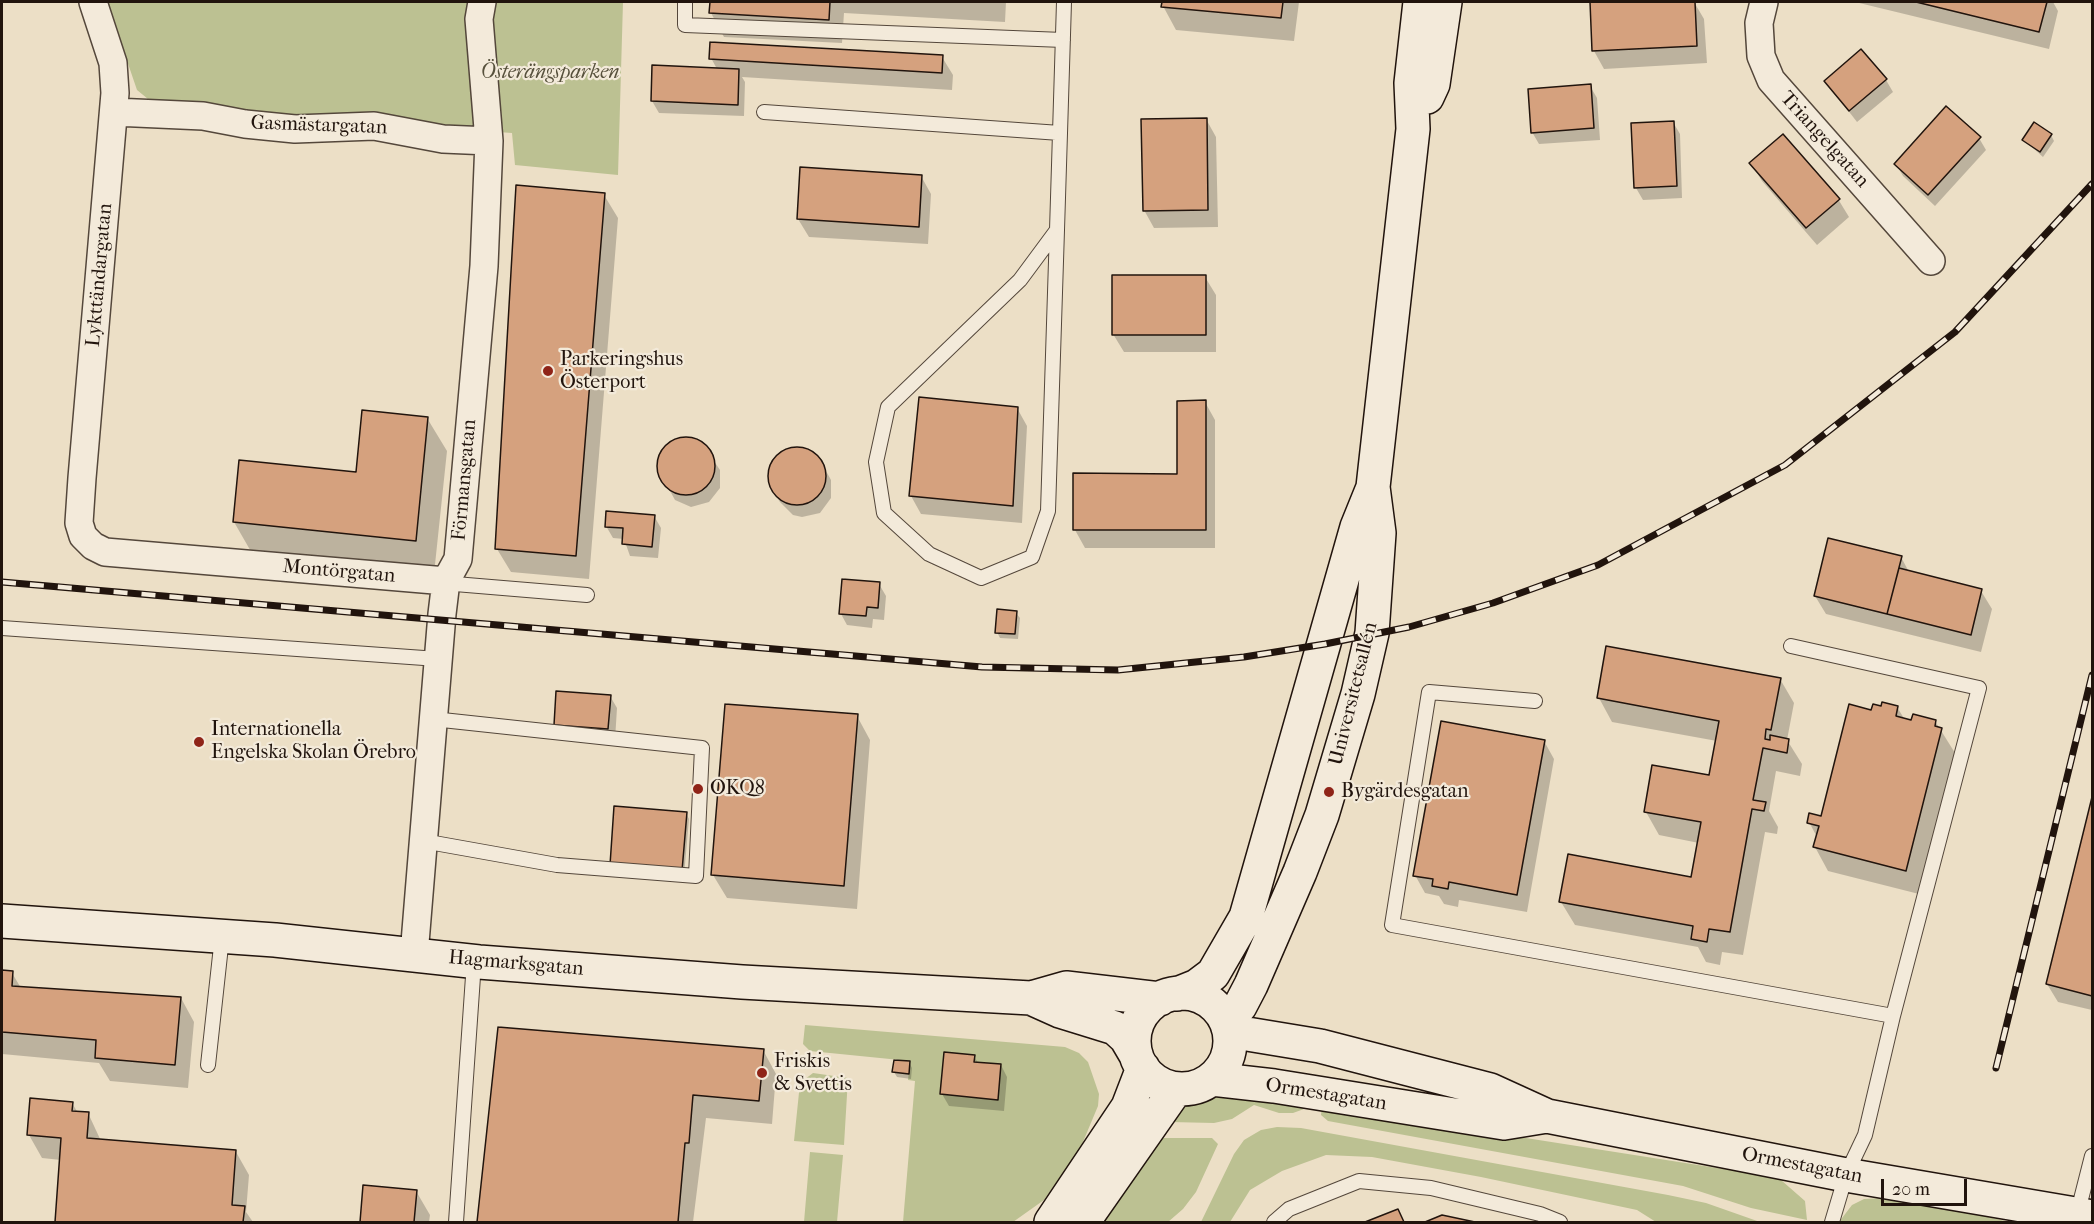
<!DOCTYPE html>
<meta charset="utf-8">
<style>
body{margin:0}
#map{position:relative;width:2094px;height:1224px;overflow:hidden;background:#ecdfc6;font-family:"IM FELL French Canon",serif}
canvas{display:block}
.frame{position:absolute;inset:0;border:3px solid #21140d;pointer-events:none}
.scale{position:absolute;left:1881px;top:1179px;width:86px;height:27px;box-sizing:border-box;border:3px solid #21140d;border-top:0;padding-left:8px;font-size:18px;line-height:21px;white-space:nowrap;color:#21140d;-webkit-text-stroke:4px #f3eada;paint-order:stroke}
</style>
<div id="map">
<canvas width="2094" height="1224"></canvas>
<div class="frame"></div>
<div class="scale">20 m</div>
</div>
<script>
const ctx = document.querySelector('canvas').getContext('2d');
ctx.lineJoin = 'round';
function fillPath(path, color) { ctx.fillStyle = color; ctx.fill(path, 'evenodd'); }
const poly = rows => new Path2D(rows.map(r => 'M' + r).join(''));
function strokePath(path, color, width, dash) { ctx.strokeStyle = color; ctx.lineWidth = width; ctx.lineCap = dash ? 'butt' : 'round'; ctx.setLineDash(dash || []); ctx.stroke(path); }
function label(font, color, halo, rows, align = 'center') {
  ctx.font = font + ' "IM FELL French Canon",serif'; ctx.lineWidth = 4.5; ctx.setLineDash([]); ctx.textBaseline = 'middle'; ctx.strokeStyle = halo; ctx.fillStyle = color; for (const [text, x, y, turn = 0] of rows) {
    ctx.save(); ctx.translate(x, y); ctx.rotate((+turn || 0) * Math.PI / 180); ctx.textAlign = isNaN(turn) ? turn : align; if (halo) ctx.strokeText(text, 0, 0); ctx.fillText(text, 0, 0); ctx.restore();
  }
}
const green = poly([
 [107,2,623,2,618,175,515,165,512,133,317,119,148,99,137,90],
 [805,1025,1065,1047,1079,1053,1088,1062,1099,1094,1098,1106,1080,1149,1044,1200,1013,1222,903,1222,915,1081,908,1080,910,1061,810,1051,803,1044],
 [945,1052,975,1055,974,1062,1001,1064,998,1100,941,1094],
 [813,1073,848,1078,844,1145,794,1141,800,1083],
 [1232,1093,1306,1102,1304,1109,1293,1113,1279,1113,1254,1105,1232,1119,1214,1123,1170,1122,1172,1107],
 [1322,1106,1768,1176,1781,1180,1805,1201,1807,1220,1751,1208,1683,1186,1328,1121,1321,1115],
 [1277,1127,1301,1128,1668,1195,1706,1203,1760,1222,1656,1222,1637,1210,1481,1177,1372,1157,1326,1155,1282,1171,1250,1190,1230,1222,1201,1222,1234,1154,1244,1140,1261,1130],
 [1161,1138,1212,1138,1218,1144,1196,1192,1183,1209,1168,1222,1098,1222],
 [810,1152,843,1155,837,1222,804,1222],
 [1884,1198,1917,1201,2010,1222,1839,1222,1852,1205,1864,1199]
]);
const shadow = poly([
 [711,2,1006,2,1005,22,844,13,842,43,724,37,711,13],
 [1163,2,1299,2,1294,41,1176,30,1163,6],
 [1591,2,1637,2,1637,4,1694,2,1704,19,1707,63,1604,69,1594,51],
 [1855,2,2053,2,2058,11,2049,49],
 [942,57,953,75,952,90,742,77,745,82,744,116,659,113,652,101,654,67,717,69,711,58],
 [1886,80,1893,92,1857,122,1826,82],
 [1590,86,1597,98,1600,140,1539,144,1532,132],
 [1206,119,1216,137,1218,227,1154,228,1144,210],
 [1673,122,1680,134,1682,198,1643,200,1636,188,1633,124],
 [2051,135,2054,141,2043,157,2024,140],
 [1979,138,1986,150,1935,206,1903,176,1896,164],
 [1751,163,1838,199,1849,217,1817,245,1762,181],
 [921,176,931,194,928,244,809,237,798,219],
 [604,195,618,218,589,579,511,572,497,549],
 [1205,277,1216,295,1216,352,1124,352,1113,334],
 [1205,402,1215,420,1215,548,1085,548,1075,530,1179,475],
 [1017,408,1027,426,1022,523,921,514,911,496],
 [427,418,447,451,434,574,253,555,234,522,358,474],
 [693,439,701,442,720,470,720,488,709,502,691,507,675,500,659,471,659,462,662,453,675,441],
 [803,449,819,459,826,471,831,480,831,498,820,513,802,517,793,515,780,502,772,490,770,472,772,463,786,451],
 [654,516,661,528,658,558,630,556,624,539,613,538,606,526],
 [1901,557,1909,572,1981,591,1992,609,1981,652,1826,614,1815,596],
 [879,584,886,596,884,620,873,619,872,628,847,625,841,614],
 [1016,613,1020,618,1018,639,1000,638,997,632],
 [1780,679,1794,703,1787,740,1802,764,1800,776,1776,771,1769,811,1778,827,1777,834,1765,832,1743,955,1722,952,1720,965,1706,962,1698,947,1575,925,1561,902,1692,878,1699,843,1659,835,1646,812,1711,777,1717,741,1612,722,1599,698],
 [610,696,617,708,615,740,562,736,555,725],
 [1897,707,1905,720,1935,721,1955,753,1919,894,1828,871,1815,847,1817,837,1809,822,1822,818,1872,712],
 [857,716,870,740,857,909,727,898,713,875],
 [1544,741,1554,759,1527,912,1459,900,1458,907,1444,904,1439,896,1425,893,1415,875],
 [2092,803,2092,1010,2058,1002,2047,984],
 [686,813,689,819,684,876,614,870],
 [2,972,12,973,21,988,181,998,194,1022,188,1088,110,1081,99,1063,2,1054],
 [763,1050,776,1074,772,1124,706,1118,693,1222,479,1222,487,1125],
 [974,1056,978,1063,1001,1065,1007,1077,1004,1111,949,1106,942,1094],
 [909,1062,912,1068,911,1079,897,1077,894,1072],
 [72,1103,78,1113,88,1113,101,1141,236,1152,249,1175,246,1212,253,1222,56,1222,61,1160,42,1158,29,1135],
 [364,1187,416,1191,430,1215,429,1222,361,1222],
 [1442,1217,1471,1222,1429,1222]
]);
const building = poly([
 [710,2,830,2,829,20,709,13,710,2],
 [1162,2,1283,2,1281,18,1161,7,1162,2],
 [1590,2,1695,2,1697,46,1592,51,1590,2],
 [1916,2,2047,2,2039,32,1916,2],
 [710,42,943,55,942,73,709,59,710,42],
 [1861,49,1887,79,1849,111,1824,81,1861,49],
 [652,65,739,69,738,105,651,101,652,65],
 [1591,84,1594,128,1531,133,1528,89,1591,84],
 [1946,106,1981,137,1928,195,1894,164,1946,106],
 [1207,118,1208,210,1143,211,1141,119,1207,118],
 [1674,121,1677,186,1634,188,1631,123,1674,121],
 [2034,122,2052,134,2040,152,2022,140,2034,122],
 [1783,134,1840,199,1806,228,1749,163,1783,134],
 [800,167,922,175,919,227,797,219,800,167],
 [516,185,605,193,576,556,495,549,516,185],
 [1112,275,1206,275,1206,335,1112,335,1112,275],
 [919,397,1018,407,1013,506,909,496,919,397],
 [1206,400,1206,530,1073,530,1073,473,1177,474,1177,401,1206,400],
 [362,410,428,417,416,541,233,522,239,460,356,472,362,410],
 '657 466a29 29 0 1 1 58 0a29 29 0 1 1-58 0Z',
 '768 476a29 29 0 1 1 58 0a29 29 0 1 1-58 0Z',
 [606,511,655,515,652,547,622,544,623,528,605,527,606,511],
 [1828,538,1902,556,1887,614,1814,596,1828,538],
 [1899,568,1982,589,1971,635,1887,614,1899,568],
 [842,579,880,582,878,608,867,607,866,616,839,614,842,579],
 [997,609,1017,611,1015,634,995,633,997,609],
 [1606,646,1781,678,1771,730,1766,729,1765,739,1770,740,1770,735,1789,739,1787,753,1763,748,1753,800,1766,802,1764,811,1752,809,1730,932,1709,929,1707,942,1691,939,1693,926,1559,902,1568,854,1691,877,1701,822,1644,812,1652,765,1709,775,1719,721,1597,698,1606,646],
 [556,691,611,695,608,729,554,725,556,691],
 [1882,702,1898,706,1896,716,1911,720,1913,714,1936,720,1935,726,1942,728,1906,871,1813,847,1819,826,1807,823,1809,813,1821,816,1849,704,1871,710,1873,704,1881,706,1882,702],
 [725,704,858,714,844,886,711,875,725,704],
 [1441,721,1545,740,1517,895,1449,882,1448,889,1432,886,1433,879,1413,876,1441,721],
 [2092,797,2092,996,2046,984,2092,797],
 [614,806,687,812,682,871,610,865,614,806],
 [2,970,13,971,12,986,181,997,175,1065,95,1058,96,1040,2,1032,2,970],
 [498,1027,764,1049,759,1101,693,1095,689,1143,685,1143,678,1222,477,1222,498,1027],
 [944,1052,975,1055,974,1062,1001,1064,998,1100,940,1094,944,1052],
 [894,1060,910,1061,909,1074,892,1072,894,1060],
 [30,1098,73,1102,72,1111,89,1112,87,1138,236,1150,232,1205,245,1206,243,1222,55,1222,61,1138,27,1135,30,1098],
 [363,1185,417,1190,414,1222,360,1222,363,1185],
 [1398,1209,1404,1222,1365,1222,1398,1209],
 [1442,1215,1475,1222,1425,1222,1442,1215]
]);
const lane = poly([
 [685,2,685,25,1063,40],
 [764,112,1060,133],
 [1057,230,1020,280,888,407,876,462,884,513,929,554,981,578,1032,557,1048,511,1057,230,1060,133,1064,2],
 [446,581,455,584,587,595],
 [2,628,438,659],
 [1535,701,1429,692,1392,925,1893,1016,1979,688,1791,646],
 [423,841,557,865,696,876,702,748,433,719],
 [208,1065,222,937],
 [2077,1215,2092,1156],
 [456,1222,474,962],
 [1274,1222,1289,1209,1359,1181,1431,1188,1540,1214,1560,1222],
 [1832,1222,1846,1175,1865,1135,1893,1016]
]);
const street = poly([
 [93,2,113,63,115,93,82,478,79,523,83,536,93,546,105,552,446,581],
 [1764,2,1759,23,1761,56,1771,80,1931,261],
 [114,112,203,116,245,124,295,129,374,126,443,139,489,141],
 [414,955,442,614,446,581,458,559,484,266,489,141,479,19,482,2]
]);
const secondary = poly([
 [1427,97,1433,84,1445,2],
 [2,921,275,940,479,962,742,982,1031,998,1066,988,1160,999],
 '1134 1041a48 48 0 1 1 96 0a48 48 0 1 1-96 0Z',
 [1177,994,1197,986,1213,974,1246,917,1357,527,1372,490],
 [1031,998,1060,1011,1115,1028,1126,1038,1136,1055],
 [1227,1023,1240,1006,1251,985,1300,872,1322,815,1358,694,1372,633,1379,533,1373,487,1413,129,1411,83,1420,2],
 [1229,1031,1320,1046,1490,1090,1547,1116,1846,1175,2092,1217],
 [1212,1079,1274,1086,1504,1123,1547,1116],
 [1051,1222,1128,1107,1143,1068],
 [1083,1222,1176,1089]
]);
const rail = poly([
 [2,582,982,667,1118,670,1244,657,1325,644,1409,627,1493,603,1598,565,1785,465,1955,332,2092,184],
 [1996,1068,2092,675]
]);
const markers = [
 [548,371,6,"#8f2418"],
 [199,742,6,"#8f2418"],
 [698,789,6,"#8f2418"],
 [1329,792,6,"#8f2418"],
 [762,1073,6,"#8f2418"]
];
const parkNames = [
 ["Österängsparken",550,73]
];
const streetNames = [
 ["Gasmästargatan",319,126,2],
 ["Triangelgatan",1824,140,48],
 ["Lykttändargatan",100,275,-85],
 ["Förmansgatan",465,480,-85],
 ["Montörgatan",339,572,5],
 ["Universitetsallén",1354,694,-76],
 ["Hagmarksgatan",516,964,5],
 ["Ormestagatan",1326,1095,9],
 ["Ormestagatan",1802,1166,11]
];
const poiNames = [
 ["Parkeringshus",560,360],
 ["Österport",560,383],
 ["Internationella",211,730],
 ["Engelska Skolan Örebro",211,753],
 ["OKQ8",710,789],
 ["Bygärdesgatan",1341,792],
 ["Friskis",774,1062],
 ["& Svettis",774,1085]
];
fillPath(green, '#bcc192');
fillPath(shadow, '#0003');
fillPath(building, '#d5a17e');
strokePath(building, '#21140d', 1.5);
strokePath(lane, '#54473b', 16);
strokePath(street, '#54473b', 30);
strokePath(secondary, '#21140d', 36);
strokePath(lane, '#f3eada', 14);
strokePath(street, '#f3eada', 27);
strokePath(secondary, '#f3eada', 33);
strokePath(rail, '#21140d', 7);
strokePath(rail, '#f3eada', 4.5, [14]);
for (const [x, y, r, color] of markers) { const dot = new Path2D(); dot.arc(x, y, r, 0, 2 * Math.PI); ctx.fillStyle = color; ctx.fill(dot); strokePath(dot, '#f3eada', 2); }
label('italic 20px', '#57513c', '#f3eada', parkNames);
label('20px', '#21140d', '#f3eada', streetNames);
label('20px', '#21140d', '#f3eada', poiNames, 'left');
</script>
